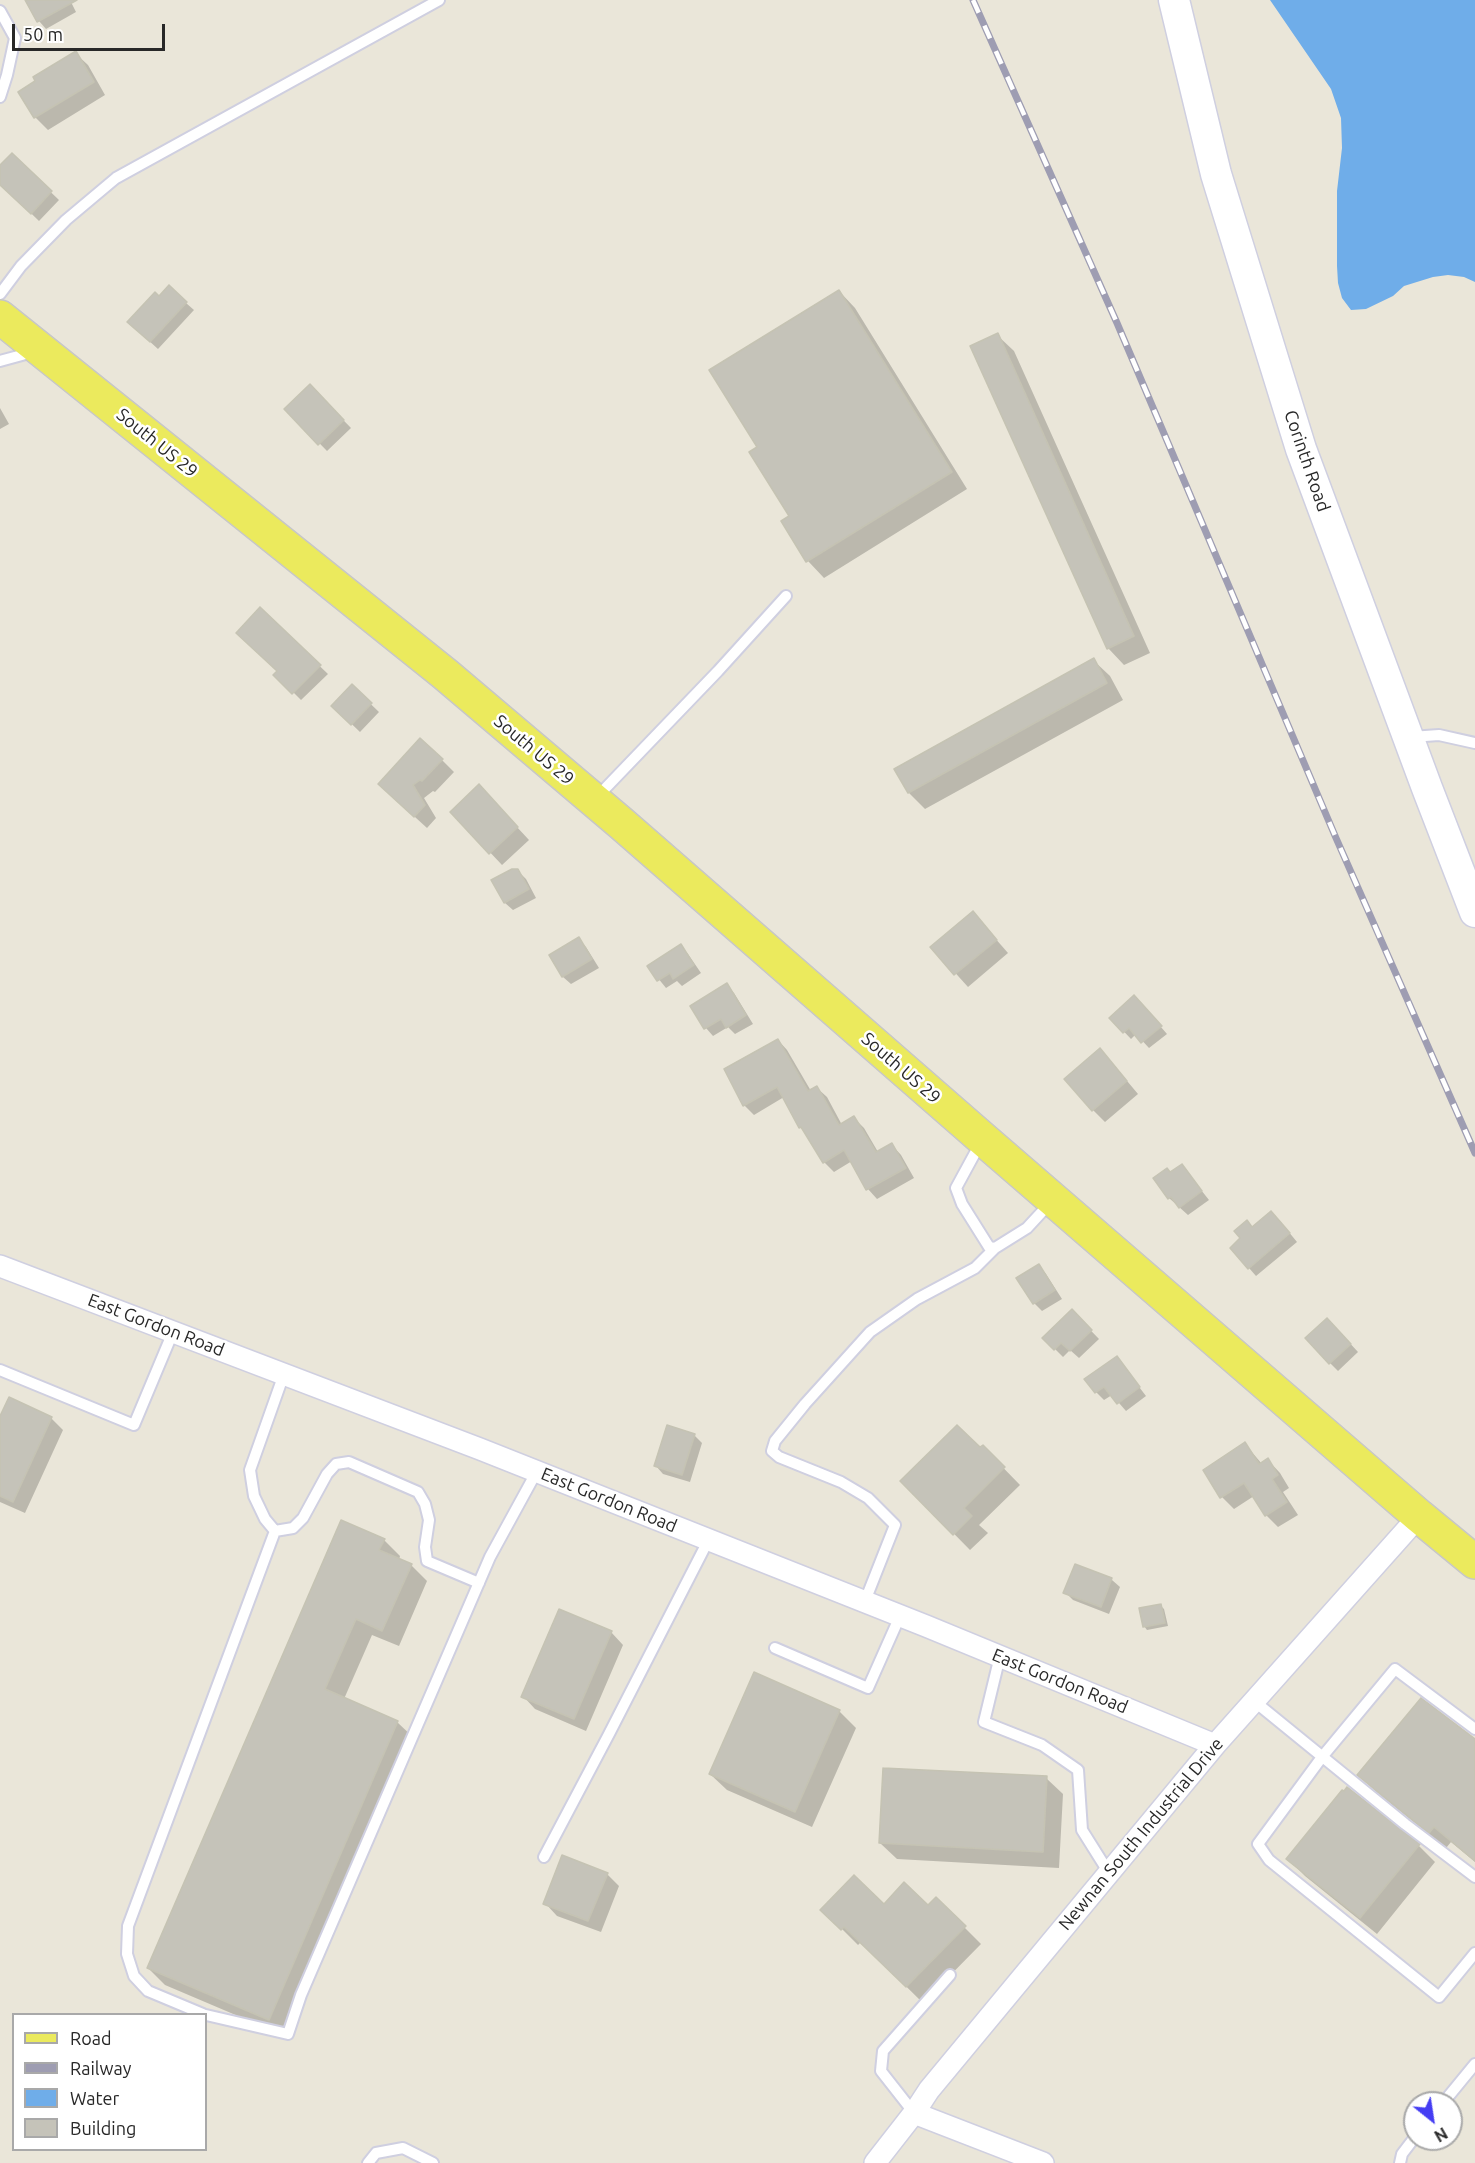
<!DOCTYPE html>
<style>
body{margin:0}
#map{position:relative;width:1475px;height:2163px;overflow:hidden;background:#eae6d9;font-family:Ubuntu,sans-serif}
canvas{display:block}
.legend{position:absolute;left:12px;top:2013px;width:195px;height:138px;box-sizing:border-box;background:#fff;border:2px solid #a9a9a9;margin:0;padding:8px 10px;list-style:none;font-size:18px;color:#282828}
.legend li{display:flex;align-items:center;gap:12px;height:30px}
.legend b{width:30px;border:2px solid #a9a9a9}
.north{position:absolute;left:1403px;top:2091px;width:60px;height:60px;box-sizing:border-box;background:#fff;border:2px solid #a9a9a9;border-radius:50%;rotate:150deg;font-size:16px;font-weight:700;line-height:24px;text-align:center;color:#282828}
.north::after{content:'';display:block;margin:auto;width:21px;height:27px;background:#453df3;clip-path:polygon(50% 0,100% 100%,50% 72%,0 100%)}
.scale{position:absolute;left:12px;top:24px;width:153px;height:27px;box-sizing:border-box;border:3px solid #282828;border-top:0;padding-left:8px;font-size:18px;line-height:21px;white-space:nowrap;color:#282828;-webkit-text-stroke:4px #fff;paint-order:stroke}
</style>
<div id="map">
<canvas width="1475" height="2163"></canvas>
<ul class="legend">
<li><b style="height:8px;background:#ebea5d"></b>Road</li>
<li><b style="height:8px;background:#9e9db2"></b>Railway</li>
<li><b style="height:16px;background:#6fade9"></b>Water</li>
<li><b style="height:16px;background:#c5c3b9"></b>Building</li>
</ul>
<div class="north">N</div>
<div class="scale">50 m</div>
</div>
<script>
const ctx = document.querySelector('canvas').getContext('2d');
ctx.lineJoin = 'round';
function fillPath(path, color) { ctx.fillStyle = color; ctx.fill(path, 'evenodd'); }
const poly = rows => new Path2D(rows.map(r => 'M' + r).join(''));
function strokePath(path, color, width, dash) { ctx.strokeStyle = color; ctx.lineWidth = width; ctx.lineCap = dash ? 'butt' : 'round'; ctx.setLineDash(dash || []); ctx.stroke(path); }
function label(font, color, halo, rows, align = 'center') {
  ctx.font = font + ' Ubuntu,sans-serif'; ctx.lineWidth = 5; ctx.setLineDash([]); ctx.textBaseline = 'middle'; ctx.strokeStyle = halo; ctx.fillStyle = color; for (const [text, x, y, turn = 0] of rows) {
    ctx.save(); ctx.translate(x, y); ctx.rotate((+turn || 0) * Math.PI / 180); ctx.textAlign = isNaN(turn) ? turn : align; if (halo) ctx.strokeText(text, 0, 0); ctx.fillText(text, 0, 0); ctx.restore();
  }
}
const water = poly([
 [1270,0,1475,0,1475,282,1464,277,1448,275,1433,277,1404,286,1393,296,1366,309,1351,310,1342,298,1338,283,1337,266,1337,191,1342,148,1341,118,1331,89]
]);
const shadow = poly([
 [27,0,70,0,76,12,46,29,39,21],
 [75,53,88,65,105,95,48,130,35,117,20,92],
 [12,155,59,200,39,221,0,183,0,167],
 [839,291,855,308,967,489,824,578,808,561,783,521,791,517,759,447],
 [159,298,186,303,194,310,158,349,137,330],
 [997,335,1014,351,1150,653,1124,665,1108,648],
 [310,386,351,428,327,451,286,409],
 [0,408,9,424,0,429],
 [260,609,328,674,301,700,276,675,279,672],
 [1093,660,1110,676,1123,700,925,809,909,793,896,769],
 [352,686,379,712,360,732,333,706],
 [442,760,454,772,435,792,433,791,424,798,436,818,427,828,392,796],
 [491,799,529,840,502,865,452,812],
 [517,870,526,879,536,898,513,910,505,903,493,881],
 [973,913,1008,953,968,987,932,947],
 [578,939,586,947,599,968,571,984,563,977,551,956],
 [680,946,688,954,701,973,682,986,677,981,666,988,649,967],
 [726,985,734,993,753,1024,735,1034,728,1027,713,1036,706,1028,692,1006],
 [1141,1004,1167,1034,1149,1048,1136,1034,1131,1039,1111,1018],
 [778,1040,787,1050,811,1091,817,1088,827,1097,842,1125,854,1118,864,1128,878,1152,892,1145,901,1155,914,1178,877,1199,868,1189,852,1161,834,1172,824,1162,808,1135,800,1127,784,1097,754,1115,744,1105],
 [1112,1063,1138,1094,1105,1122,1093,1110],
 [1182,1166,1209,1200,1188,1215,1169,1198,1170,1174],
 [1279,1220,1297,1242,1256,1276,1249,1268,1253,1228],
 [1039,1266,1046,1274,1062,1299,1042,1311,1034,1303],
 [1072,1311,1099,1339,1079,1358,1070,1350,1063,1357,1044,1338],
 [1335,1327,1358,1352,1338,1371,1330,1363],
 [1117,1358,1146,1396,1126,1411,1112,1395,1104,1400,1096,1392],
 [51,1418,63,1430,25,1513,0,1502,0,1420],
 [694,1435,702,1443,690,1482,663,1474,656,1466],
 [1245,1444,1262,1464,1268,1460,1280,1473,1289,1488,1283,1492,1298,1515,1278,1527,1266,1515,1254,1496,1234,1509,1222,1497],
 [983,1447,1020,1485,979,1525,988,1533,970,1550,902,1481],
 [384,1540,400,1556,399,1560,411,1565,427,1581,399,1646,372,1635,344,1699,397,1722,414,1738,285,2036,165,1985,148,1968],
 [1076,1565,1112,1580,1120,1587,1109,1614,1073,1600,1065,1592],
 [1161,1606,1164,1609,1168,1626,1147,1630,1144,1626],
 [611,1632,623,1645,586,1731,535,1709,523,1696],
 [839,1711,856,1728,812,1827,727,1790,710,1774],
 [1475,1743,1475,1862,1451,1842,1446,1848,1375,1791,1359,1775],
 [1046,1778,1063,1794,1059,1868,897,1859,880,1843],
 [1419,1846,1435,1862,1377,1934,1305,1876,1288,1859],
 [607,1874,619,1886,601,1932,557,1916,545,1903],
 [936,1899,981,1944,923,2003,861,1942,858,1945,839,1926,884,1906,928,1907]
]);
const building = poly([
 [25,0,77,0,37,22,25,0],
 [76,51,94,82,34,118,18,92,35,81,33,77,76,51],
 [12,153,52,191,31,214,0,185,0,165,12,153],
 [169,285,187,302,150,342,127,322,155,292,159,296,169,285],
 [839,290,952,472,806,562,781,521,789,516,749,452,757,447,709,370,839,290],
 [998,333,1134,636,1107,649,970,346,998,333],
 [310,384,344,420,318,445,284,409,310,384],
 [260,607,321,665,292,694,273,675,277,671,236,633,260,607],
 [1094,658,1107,683,908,793,894,769,1094,658],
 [352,684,372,703,351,725,331,706,352,684],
 [420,738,443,759,422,781,420,780,413,785,425,805,414,817,378,784,420,738],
 [479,784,518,827,489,854,450,812,479,784],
 [512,869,518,869,529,889,504,903,491,880,512,869],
 [973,911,997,940,954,975,930,947,973,911],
 [579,937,592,959,562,977,549,955,579,937],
 [681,944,694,965,673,979,670,973,657,981,647,966,681,944],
 [727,983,746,1015,726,1028,721,1019,704,1029,690,1006,727,983],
 [1134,995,1162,1026,1141,1043,1129,1028,1123,1033,1109,1018,1134,995],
 [778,1039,808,1091,817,1086,839,1125,854,1116,876,1152,892,1143,906,1168,866,1190,844,1150,823,1163,801,1127,799,1128,777,1087,743,1106,724,1069,778,1039],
 [1100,1048,1127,1081,1092,1111,1064,1079,1100,1048],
 [1182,1164,1202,1191,1179,1208,1171,1197,1168,1199,1153,1178,1167,1168,1170,1172,1182,1164],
 [1271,1211,1290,1233,1248,1269,1230,1248,1240,1238,1234,1231,1247,1220,1252,1227,1271,1211],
 [1039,1264,1055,1290,1033,1304,1016,1278,1039,1264],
 [1072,1309,1092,1330,1070,1351,1061,1343,1054,1350,1042,1338,1072,1309],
 [1327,1318,1351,1344,1329,1364,1305,1338,1327,1318],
 [1117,1356,1140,1387,1117,1404,1104,1387,1095,1393,1084,1379,1117,1356],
 [9,1397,52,1417,13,1502,0,1496,0,1416,9,1397],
 [667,1425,695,1434,682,1475,654,1466,667,1425],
 [957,1425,980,1447,983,1445,1005,1467,964,1508,972,1516,953,1535,900,1481,957,1425],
 [1245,1442,1259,1464,1268,1458,1278,1475,1272,1479,1287,1502,1265,1516,1244,1483,1220,1498,1203,1470,1245,1442],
 [341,1520,385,1539,379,1550,412,1564,382,1631,356,1619,325,1689,398,1721,269,2020,147,1968,341,1520],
 [1075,1564,1112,1578,1101,1607,1063,1593,1075,1564],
 [1161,1604,1165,1623,1143,1627,1139,1608,1161,1604],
 [559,1609,612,1631,574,1719,521,1697,559,1609],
 [754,1672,840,1710,795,1812,709,1774,754,1672],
 [1421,1698,1475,1739,1475,1861,1434,1827,1429,1833,1357,1775,1421,1698],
 [883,1768,1047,1776,1043,1852,879,1843,883,1768],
 [1347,1787,1420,1844,1360,1918,1286,1859,1342,1790,1344,1791,1347,1787],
 [562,1855,608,1873,588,1921,543,1904,562,1855],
 [854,1875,884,1904,904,1882,928,1905,936,1897,966,1926,906,1987,844,1927,841,1930,820,1910,854,1875]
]);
const lane = poly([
 [0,11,15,38,7,75,0,97],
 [0,294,21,266,66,220,116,178,439,0],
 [0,361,33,352],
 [1411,737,1439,735,1475,743],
 [596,798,718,671,786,596],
 [981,1142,956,1188,962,1204,989,1247,995,1248,1027,1228,1051,1202],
 [0,1370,134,1425,173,1332],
 [275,1531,293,1528,303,1518,327,1474,336,1464,349,1462,418,1492,425,1504,429,1520,425,1547,427,1561,479,1583],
 [865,1601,895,1525,868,1498,841,1482,779,1457,772,1451,775,1441,805,1404,870,1332,917,1299,975,1268,995,1248],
 [775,1648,868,1688,900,1616],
 [1000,1656,984,1722,1042,1745,1078,1770,1082,1830,1109,1873],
 [1254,1701,1405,1824,1475,1877],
 [1475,1729,1395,1669,1322,1757,1258,1844,1269,1860,1439,1997,1475,1953],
 [544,1857,609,1734,709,1539],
 [203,2014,148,1991,134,1976,127,1954,128,1926,275,1531,265,1519,254,1496,250,1470,284,1374],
 [206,2015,288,2034,301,1995,490,1557,537,1471],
 [1443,2103,1475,2064],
 [914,2113,881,2071,883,2051,950,1975],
 [368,2163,376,2153,403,2148,433,2163],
 [1400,2163,1402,2154,1415,2137]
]);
const street = poly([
 [0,1266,480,1449,926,1626,1215,1745],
 [914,2113,1043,2163],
 [875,2163,914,2113,929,2090,1215,1745,1419,1516]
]);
const secondary = poly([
 [1174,0,1216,174,1301,449,1427,788,1475,912]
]);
const primary = poly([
 [0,317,445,674,622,824,983,1139,1419,1516,1475,1562]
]);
const rail = poly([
 [973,0,1117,323,1336,838,1475,1153]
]);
const streetNames = [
 ["South US 29",157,443,39],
 ["Corinth Road",1307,461,71],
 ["South US 29",534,750,40],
 ["South US 29",901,1068,41],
 ["East Gordon Road",156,1325,21],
 ["East Gordon Road",609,1500,22],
 ["East Gordon Road",1060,1681,22],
 ["Newnan South Industrial Drive",1141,1834,-50]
];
fillPath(water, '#6fade9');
fillPath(shadow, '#0003');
fillPath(building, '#c5c3b9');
strokePath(building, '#c5c3b3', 1.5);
strokePath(lane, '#cfcfe0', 14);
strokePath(street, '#cfcfe0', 24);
strokePath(secondary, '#cfcfe0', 33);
strokePath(primary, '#c7c7c7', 36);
strokePath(lane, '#fff', 10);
strokePath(street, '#fff', 21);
strokePath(secondary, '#fff', 30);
strokePath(primary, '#ebea5d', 33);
strokePath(rail, '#9e9db2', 7);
strokePath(rail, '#fff', 4.5, [14]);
label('18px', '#282828', '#fff', streetNames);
</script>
